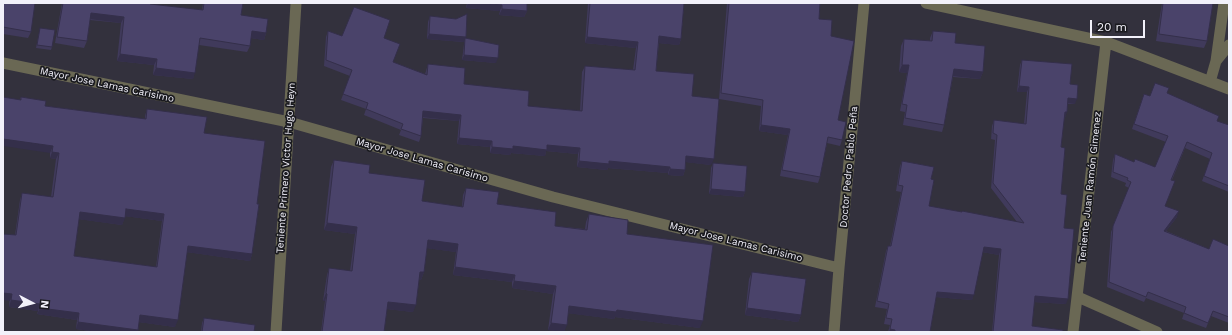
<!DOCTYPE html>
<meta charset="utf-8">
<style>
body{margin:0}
#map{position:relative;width:1232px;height:335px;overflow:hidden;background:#33313d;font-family:"Work Sans",sans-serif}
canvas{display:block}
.frame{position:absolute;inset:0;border:4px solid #f2f1fa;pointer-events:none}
.north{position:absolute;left:12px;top:283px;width:40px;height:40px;-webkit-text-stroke:3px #1a1a1f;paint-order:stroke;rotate:96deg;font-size:11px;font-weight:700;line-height:16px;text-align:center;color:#f2f1fa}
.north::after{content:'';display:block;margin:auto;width:14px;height:18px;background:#f2f1fa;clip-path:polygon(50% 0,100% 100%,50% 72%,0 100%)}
.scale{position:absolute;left:1090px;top:20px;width:55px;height:18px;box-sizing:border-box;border:2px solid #f2f1fa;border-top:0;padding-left:5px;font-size:12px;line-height:14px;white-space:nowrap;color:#f2f1fa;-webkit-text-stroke:3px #1a1a1f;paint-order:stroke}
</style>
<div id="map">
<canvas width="1232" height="335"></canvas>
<div class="frame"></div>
<div class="north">N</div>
<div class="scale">20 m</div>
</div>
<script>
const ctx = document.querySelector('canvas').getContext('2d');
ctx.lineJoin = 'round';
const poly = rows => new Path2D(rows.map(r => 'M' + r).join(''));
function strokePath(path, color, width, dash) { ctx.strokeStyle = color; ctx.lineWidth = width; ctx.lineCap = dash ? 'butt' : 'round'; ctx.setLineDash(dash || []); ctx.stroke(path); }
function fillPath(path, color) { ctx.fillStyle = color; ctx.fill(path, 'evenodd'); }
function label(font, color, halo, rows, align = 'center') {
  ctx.font = font + ' "Work Sans",sans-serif'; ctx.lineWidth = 3.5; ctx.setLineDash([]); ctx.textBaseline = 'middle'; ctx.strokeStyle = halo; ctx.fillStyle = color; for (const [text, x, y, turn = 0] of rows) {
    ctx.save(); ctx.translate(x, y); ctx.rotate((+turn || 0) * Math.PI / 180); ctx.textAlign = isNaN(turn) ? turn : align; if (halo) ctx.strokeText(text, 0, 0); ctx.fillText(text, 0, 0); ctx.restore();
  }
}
const minor = poly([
 [926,3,1106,42,1229,89],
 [1216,61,1224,3],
 [3,63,289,122,553,197,839,268],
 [1210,82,1216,61,1229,45],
 [1078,297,1157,332],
 [276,332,296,3],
 [834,332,839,268,864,3],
 [1073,332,1106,42]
]);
const wall = poly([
 [3,3,31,32,28,38,3,34],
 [62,3,150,3,150,4,202,10,203,3,243,3,241,15,266,33,264,40,251,38,250,46,247,52,199,45,193,79,153,75,154,65,117,61,121,23,90,20,87,41,84,48,55,43],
 [467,3,527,3,527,11,524,17,499,15,500,11,466,8],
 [588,3,684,3,681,39,679,45,659,43,656,71,692,96,711,165,686,162,685,170,683,176,668,175,668,173,608,168,607,170,577,167,578,154,546,151,545,156,511,153,510,155,490,153,490,147,457,144,459,121,423,118,421,136,419,142,399,135,401,130,364,115,366,109,341,100,350,76,324,66,326,37,328,31,342,36,384,38,393,62,425,74,426,71,428,64,464,84,528,106,580,111,582,72,585,66,633,70,636,48,585,43],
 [727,3,820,3,819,19,831,36,838,120,842,140,840,146,827,143,820,177,818,183,780,176,788,135,759,131,761,106,719,99],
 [1162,3,1213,3,1207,41,1204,48,1156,41],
 [430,16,466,37,464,42,427,39,428,22],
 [40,28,52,47,51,50,36,48],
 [933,31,955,43,983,72,980,79,953,77,944,125,942,132,903,125,905,112,900,111,907,73,899,72,901,46,904,39,930,41,930,38],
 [465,38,496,63,462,60,464,44],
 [1022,60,1070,84,1075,104,1067,104,1065,118,1064,118,1061,147,1061,194,1064,228,1066,304,1034,302,1032,326,1063,332,992,332,999,255,982,252,972,300,936,297,930,332,888,332,890,325,884,324,887,309,875,307,886,251,888,246,890,246,901,192,896,191,900,166,902,161,931,179,929,206,1017,222,991,188,995,140,991,139,992,126,994,120,1024,124,1027,92,1017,92,1020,65],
 [1167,93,1217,121,1229,125,1229,192,1202,181,1210,159,1185,148,1172,180,1165,206,1177,217,1166,231,1209,249,1229,246,1229,323,1211,316,1206,328,1182,319,1184,313,1146,298,1144,302,1107,287,1111,232,1129,188,1125,186,1126,183,1111,177,1113,160,1115,154,1134,162,1155,167,1166,142,1132,129,1144,94,1150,96],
 [21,97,45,106,145,119,145,116,147,109,204,133,257,204,252,254,250,261,187,252,175,327,139,322,138,332,98,332,76,329,77,320,37,314,38,311,9,307,15,235,20,200,22,193,51,197,56,159,50,158,50,153,20,99],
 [125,216,162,221,156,267,74,256,79,219,122,225],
 [334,160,369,173,422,201,462,207,463,195,466,188,497,204,555,226,585,229,586,222,589,214,627,234,700,328,615,317,614,319,568,313,564,332,548,330,553,294,512,288,512,282,453,275,456,252,427,248,424,272,421,280,419,279,413,312,387,309,384,332,321,332,325,301,323,301,327,275,329,268,350,271,355,234,324,230,331,167],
 [713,163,745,192,743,197,709,194,711,168],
 [752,272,801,315,798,322,745,315,749,279],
 [204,318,254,332,201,332,202,323]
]);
const shadedWall = poly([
 [468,3,479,3,502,5,500,11,466,8],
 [502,9,527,11,524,17,499,15],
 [91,13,124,17,121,23,89,19],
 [252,31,266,33,264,40,250,38],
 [429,34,466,37,464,42,427,39],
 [659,36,681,39,679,45,657,43],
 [587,37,638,42,636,48,585,43],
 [120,54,157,59,154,65,117,61],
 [464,55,498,58,496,63,462,60],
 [902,65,909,65,907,73,899,72],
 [156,68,195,73,193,79,153,75],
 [954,69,983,72,980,79,952,76],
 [1019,86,1029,87,1027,92,1017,92],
 [1068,98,1077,99,1075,104,1066,103],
 [423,111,461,115,459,121,421,117],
 [1065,112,1067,112,1065,118,1063,118],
 [761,125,790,129,788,135,759,131],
 [459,138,492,141,490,147,457,144],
 [3,139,53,146,50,153,3,146],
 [547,145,580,148,578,154,546,151,545,156,511,153,510,155,490,153,492,147,513,146],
 [52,152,59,153,56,159,50,158],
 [686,156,714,159,711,165,684,162],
 [579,161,609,161,670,167,668,173,608,168,607,170,577,167],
 [670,169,685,170,683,176,668,175],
 [711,189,745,192,743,197,709,194],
 [126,209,164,214,162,221,124,216],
 [1179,211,1177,217,1162,236,1164,231],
 [80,212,125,218,122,225,77,219],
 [327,223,357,227,355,234,324,230],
 [428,240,458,244,456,252,425,248],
 [188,246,252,254,250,261,186,252],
 [984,247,1001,249,999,255,982,252],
 [455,267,515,275,512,282,453,275],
 [420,272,424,272,421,280,418,279],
 [514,281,556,286,553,294,512,288],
 [937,292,974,295,972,300,935,297],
 [3,293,12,294,10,301,3,300],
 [326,293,327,294,325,301,323,301],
 [1035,296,1068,299,1066,304,1033,302],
 [11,300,40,304,38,311,9,307],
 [388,302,416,305,413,312,386,309],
 [569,306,617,310,703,321,700,328,615,317,614,319,566,313],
 [40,308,79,313,77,320,37,314],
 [747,308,801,315,798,322,745,315],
 [140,315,178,320,175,327,138,322],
 [78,322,138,330,138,332,98,332,76,329],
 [551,323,567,325,564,332,548,330],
 [890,329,895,330,894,332,889,332]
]);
const building = poly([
 [3,3,35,3,31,32,3,27,3,3],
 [63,3,150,3,150,4,203,10,204,3,243,3,241,15,268,19,266,33,252,31,250,46,200,38,195,73,156,68,157,59,120,54,124,17,91,13,87,41,57,37,63,3],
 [479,3,527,3,527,11,502,9,502,5,479,3],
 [590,3,684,3,681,39,659,36,656,71,694,74,692,96,719,99,714,159,686,156,685,170,670,169,670,167,609,161,609,164,579,161,580,148,547,145,547,150,513,146,513,149,492,147,492,141,459,138,461,115,423,111,421,136,401,129,403,124,366,109,368,103,343,94,352,70,326,60,328,31,342,36,354,7,390,20,384,38,400,44,393,62,427,75,428,64,465,68,464,84,529,91,528,106,582,111,585,66,635,70,638,42,587,37,590,3],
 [729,3,820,3,819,19,832,20,831,36,854,41,838,120,846,122,842,140,828,137,820,177,782,170,790,129,761,125,763,100,721,93,729,3],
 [1163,3,1213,3,1207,41,1159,34,1163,3],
 [467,14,466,37,429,34,430,16,456,19,467,14],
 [40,28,55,30,52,47,37,45,40,28],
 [933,31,956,33,955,43,985,46,983,72,954,69,944,125,905,118,907,105,902,104,909,65,902,65,904,39,932,41,933,31],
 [465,38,499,45,498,58,464,55,465,38],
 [1022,60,1072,64,1070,84,1078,85,1077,99,1068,98,1067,112,1065,112,1061,147,1065,148,1061,194,1067,195,1064,228,1074,229,1068,299,1035,296,1032,326,1063,330,1063,332,993,332,1001,249,984,247,974,295,937,292,930,332,895,332,895,330,890,329,892,319,886,318,889,304,877,301,888,246,891,246,903,186,898,185,902,161,934,167,931,179,934,180,929,206,962,212,962,211,1024,223,993,183,997,135,993,133,994,120,1026,124,1029,87,1019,86,1022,60],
 [1155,83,1169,88,1167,93,1219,116,1217,121,1229,125,1229,186,1204,176,1212,153,1187,142,1171,180,1175,181,1165,206,1179,211,1164,231,1209,249,1213,239,1229,246,1229,317,1213,311,1208,323,1184,313,1186,307,1148,292,1146,297,1109,282,1113,226,1131,182,1127,180,1128,178,1113,172,1115,154,1134,162,1135,159,1155,167,1168,136,1134,124,1144,94,1150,96,1155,83],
 [3,97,21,100,21,97,46,101,45,106,146,119,147,109,207,117,204,133,265,141,257,204,259,204,252,254,188,246,178,320,140,315,138,330,78,322,79,313,40,308,40,304,11,300,12,294,3,293,3,234,16,235,22,193,53,197,59,153,52,152,53,146,3,139,3,97],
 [126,209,164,214,157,267,74,256,80,212,125,218,126,209],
 [334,160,370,165,369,173,425,180,422,201,463,207,466,188,499,192,497,204,556,212,555,226,587,230,589,214,628,220,627,234,713,245,703,321,617,310,616,312,569,306,567,325,551,323,556,286,514,281,515,275,455,267,458,244,428,240,424,272,420,272,416,305,388,302,384,332,322,332,327,294,326,293,329,268,352,271,357,227,327,223,334,160],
 [713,163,747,166,745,192,711,189,713,163],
 [752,272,806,279,801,315,747,308,752,272],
 [204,318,255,325,254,332,202,332,204,318]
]);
const streetNames = [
 ["Mayor Jose Lamas Carisimo",107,85,12],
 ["Mayor Jose Lamas Carisimo",422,160,16],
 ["Doctor Pedro Pablo Peña",849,167,-85],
 ["Teniente Primero Victor Hugo Heyn",286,168,-86],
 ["Teniente Juan Ramón Gimenez",1090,187,-84],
 ["Mayor Jose Lamas Carisimo",736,242,14]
];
strokePath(minor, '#6a6854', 11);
fillPath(wall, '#403a5b');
fillPath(shadedWall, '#342f4a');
fillPath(building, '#4a436a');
strokePath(building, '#342f4a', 1);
label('10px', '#f2f1fa', '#1a1a1f', streetNames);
</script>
